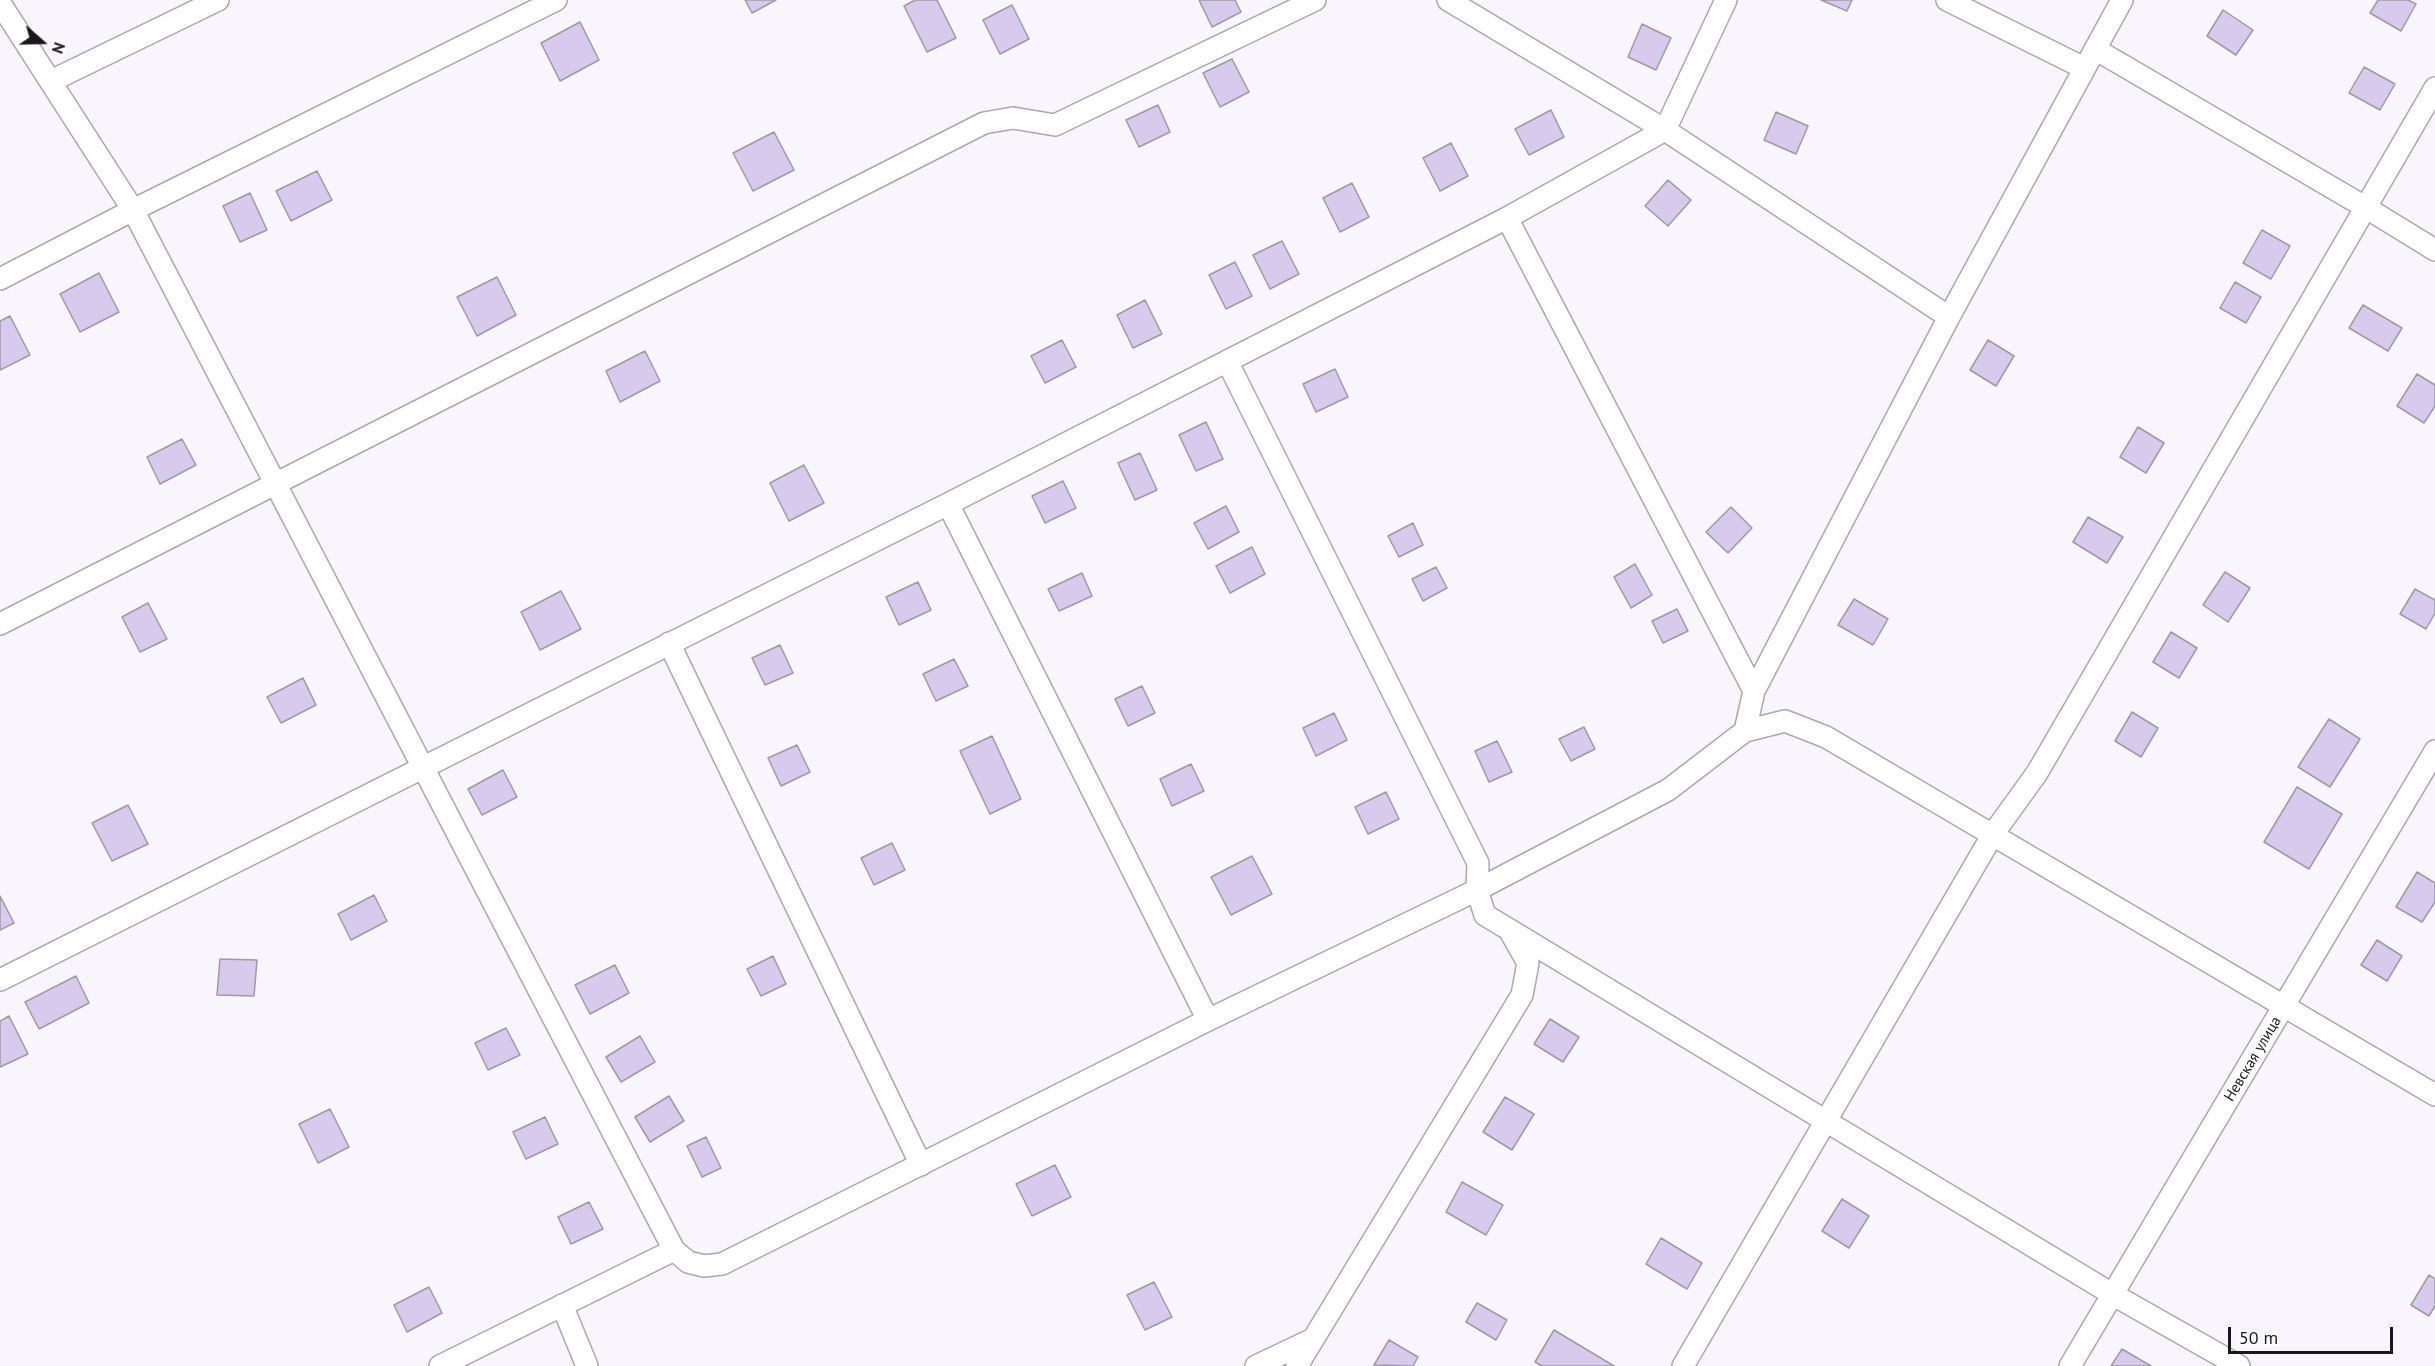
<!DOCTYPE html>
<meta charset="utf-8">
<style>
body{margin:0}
#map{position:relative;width:2435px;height:1366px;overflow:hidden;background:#f8f5fc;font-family:"PT Sans",sans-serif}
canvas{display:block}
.north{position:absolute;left:12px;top:12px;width:60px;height:60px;-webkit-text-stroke:4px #fff;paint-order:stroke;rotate:110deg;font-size:16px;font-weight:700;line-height:24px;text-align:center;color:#18171a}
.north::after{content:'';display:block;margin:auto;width:21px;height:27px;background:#18171a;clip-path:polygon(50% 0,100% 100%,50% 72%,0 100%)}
.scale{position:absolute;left:2228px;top:1327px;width:165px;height:27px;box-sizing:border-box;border:3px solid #18171a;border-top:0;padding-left:8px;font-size:18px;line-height:21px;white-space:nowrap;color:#18171a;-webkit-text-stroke:4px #fff;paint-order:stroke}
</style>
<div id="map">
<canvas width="2435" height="1366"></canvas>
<div class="north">N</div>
<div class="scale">50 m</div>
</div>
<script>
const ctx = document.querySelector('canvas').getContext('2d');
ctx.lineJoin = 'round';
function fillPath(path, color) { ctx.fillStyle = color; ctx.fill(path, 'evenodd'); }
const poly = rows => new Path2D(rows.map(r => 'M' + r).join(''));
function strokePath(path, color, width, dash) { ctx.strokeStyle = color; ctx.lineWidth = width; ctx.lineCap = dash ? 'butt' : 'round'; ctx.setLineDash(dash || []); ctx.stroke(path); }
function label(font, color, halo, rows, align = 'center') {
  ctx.font = font + ' "PT Sans",sans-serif'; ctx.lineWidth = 4.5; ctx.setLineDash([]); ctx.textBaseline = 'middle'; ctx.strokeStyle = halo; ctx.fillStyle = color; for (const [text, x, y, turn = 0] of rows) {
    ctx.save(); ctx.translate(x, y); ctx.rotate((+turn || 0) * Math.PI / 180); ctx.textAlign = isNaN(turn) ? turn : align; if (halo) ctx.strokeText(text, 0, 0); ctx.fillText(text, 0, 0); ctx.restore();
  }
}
const building = poly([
 [745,0,776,0,752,13,745,0],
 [915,0,937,0,956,38,927,52,904,6,915,0],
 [1199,0,1235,0,1241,12,1212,27,1199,0],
 [1821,0,1852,0,1847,11,1821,0],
 [2378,0,2408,0,2416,4,2401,31,2370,13,2378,0],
 [1012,5,1029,39,1000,54,983,20,1012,5],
 [2223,10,2253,30,2236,55,2207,36,2223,10],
 [580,22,599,60,560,81,541,43,580,22],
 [1642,24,1671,38,1656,70,1628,57,1642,24],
 [1232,59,1249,92,1220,107,1203,73,1232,59],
 [2364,67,2395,84,2380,110,2349,93,2364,67],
 [1158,105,1170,132,1139,147,1126,120,1158,105],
 [1551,110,1564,137,1529,155,1515,129,1551,110],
 [1776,112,1808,126,1796,154,1764,140,1776,112],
 [774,132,794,170,753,191,733,153,774,132],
 [1451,143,1468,176,1440,191,1423,158,1451,143],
 [317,171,332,200,291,221,276,191,317,171],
 [1668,180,1691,200,1668,226,1645,206,1668,180],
 [1352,183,1369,217,1340,232,1323,198,1352,183],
 [250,193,267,230,240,242,223,206,250,193],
 [2262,230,2290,246,2271,279,2243,263,2262,230],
 [1282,241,1299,274,1270,289,1253,255,1282,241],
 [1235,262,1252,296,1226,309,1209,275,1235,262],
 [99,273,119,312,80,332,60,294,99,273],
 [497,277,516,315,477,336,457,297,497,277],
 [2235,282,2261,297,2246,323,2220,308,2235,282],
 [1145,300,1162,334,1133,348,1117,315,1145,300],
 [2363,305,2402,328,2388,351,2349,328,2363,305],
 [10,316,30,355,0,370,0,321,10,316],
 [1062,340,1076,367,1045,383,1031,356,1062,340],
 [1988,340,2014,356,1996,386,1970,370,1988,340],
 [645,351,660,381,620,402,606,371,645,351],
 [1335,369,1348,397,1316,412,1303,384,1335,369],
 [2417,374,2435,385,2435,406,2424,423,2397,406,2417,374],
 [1206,422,1223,459,1196,471,1179,435,1206,422],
 [2138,427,2164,443,2146,473,2120,457,2138,427],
 [182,439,196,465,160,484,147,457,182,439],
 [1140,453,1157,490,1135,500,1118,463,1140,453],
 [804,465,824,503,789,521,770,483,804,465],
 [1063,481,1076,508,1045,523,1032,496,1063,481],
 [1226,506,1239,532,1208,549,1194,523,1226,506],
 [1731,507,1752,528,1728,553,1706,532,1731,507],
 [2088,517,2123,537,2107,563,2073,542,2088,517],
 [1413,523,1423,545,1399,557,1388,536,1413,523],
 [1252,547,1265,574,1230,593,1216,566,1252,547],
 [1635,564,1652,595,1631,608,1614,577,1635,564],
 [1436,567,1447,588,1423,601,1412,579,1436,567],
 [2225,572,2250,588,2228,622,2203,605,2225,572],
 [1082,573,1092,596,1059,611,1048,589,1082,573],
 [918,582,931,610,899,625,886,597,918,582],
 [2415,589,2435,600,2435,613,2426,629,2400,614,2415,589],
 [561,591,581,629,540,650,521,612,561,591],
 [1854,599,1888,619,1873,645,1838,625,1854,599],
 [148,603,167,639,140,652,122,617,148,603],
 [1677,609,1688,631,1663,643,1652,621,1677,609],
 [2171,632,2197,648,2179,678,2153,662,2171,632],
 [780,645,793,673,765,685,752,658,780,645],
 [954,659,968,686,936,701,923,674,954,659],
 [303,678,316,705,281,723,267,697,303,678],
 [1142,686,1155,713,1128,726,1115,699,1142,686],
 [2132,712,2158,728,2141,757,2115,741,2132,712],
 [1334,713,1347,740,1316,756,1303,728,1334,713],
 [2329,719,2360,739,2330,787,2298,767,2329,719],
 [1584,727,1595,749,1571,761,1559,739,1584,727],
 [992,736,1021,799,990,814,960,751,992,736],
 [1497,741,1512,772,1489,782,1475,751,1497,741],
 [797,745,810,772,781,786,768,758,797,745],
 [1191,764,1204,791,1172,806,1160,779,1191,764],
 [503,770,517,797,482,815,468,789,503,770],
 [2297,787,2342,814,2309,869,2264,842,2297,787],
 [1386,792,1399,819,1368,834,1355,807,1386,792],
 [128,805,148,844,112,861,92,823,128,805],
 [892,843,905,870,874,885,861,858,892,843],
 [1252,856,1272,894,1231,915,1211,877,1252,856],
 [2417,872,2435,883,2435,902,2422,922,2396,907,2417,872],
 [374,895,387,921,351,940,338,914,374,895],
 [0,896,14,923,0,930,0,896],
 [2377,940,2402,956,2387,981,2361,965,2377,940],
 [773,956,786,984,761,996,747,969,773,956],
 [220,959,257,960,254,996,217,995,220,959],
 [615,965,629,993,590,1014,575,985,615,965],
 [76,976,89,1003,39,1029,25,1002,76,976],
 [9,1016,28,1054,0,1067,0,1021,9,1016],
 [1550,1019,1579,1037,1563,1062,1534,1044,1550,1019],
 [506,1028,520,1055,488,1070,475,1043,506,1028],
 [640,1036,655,1062,621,1082,606,1057,640,1036],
 [669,1096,684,1121,650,1142,635,1117,669,1096],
 [1505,1097,1534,1114,1512,1150,1483,1132,1505,1097],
 [330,1109,349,1147,318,1163,299,1124,330,1109],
 [545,1117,558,1144,526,1159,513,1132,545,1117],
 [706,1137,721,1168,702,1177,687,1146,706,1137],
 [1055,1165,1071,1197,1032,1216,1016,1184,1055,1165],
 [1462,1182,1503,1205,1486,1235,1446,1212,1462,1182],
 [1842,1199,1869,1216,1849,1248,1822,1231,1842,1199],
 [589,1202,603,1229,571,1244,558,1217,589,1202],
 [1661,1238,1702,1263,1687,1289,1646,1264,1661,1238],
 [2429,1275,2435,1279,2435,1306,2429,1316,2411,1305,2429,1275],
 [1154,1282,1172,1317,1145,1330,1127,1295,1154,1282],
 [429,1287,442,1313,407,1332,394,1305,429,1287],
 [1477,1303,1507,1320,1496,1340,1466,1322,1477,1303],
 [1554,1330,1614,1366,1542,1366,1535,1362,1554,1330],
 [1389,1340,1418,1357,1413,1366,1374,1365,1389,1340],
 [2122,1349,2151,1366,2111,1366,2122,1349]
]);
const minor = poly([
 [1448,0,1665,130,1949,317],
 [1947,0,2084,68],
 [0,3,133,210,674,1250,688,1262,704,1266,722,1264,1208,1020,1477,890,1668,790,1745,731,1754,691,1949,317,2122,0],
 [2095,49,2365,207,2435,250],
 [51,81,218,0],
 [1507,218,1754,691],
 [0,279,133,210,556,0],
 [1227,361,1478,863,1477,890,1485,915,2112,1294,2239,1366],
 [948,504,1208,1020],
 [0,624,984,123,1013,118,1055,125,1315,0],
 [669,643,921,1165],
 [1745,731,1785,721,1826,737,2435,1095],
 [0,980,948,504,1507,218,1665,130,1726,0],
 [562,1305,587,1366],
 [440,1366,674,1250],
 [1256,1366,1313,1339],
 [1297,1366,1522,995,1528,963,1511,933],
 [1683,1366,1993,834,2037,773,2435,88],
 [2070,1366,2435,751]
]);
const streetNames = [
 ["Невская улица",2253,1059,-59]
];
fillPath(building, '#d7caed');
strokePath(building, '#9d9aa1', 1.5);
strokePath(minor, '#aaa8af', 24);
strokePath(minor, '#fff', 21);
label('15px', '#18171a', '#fff', streetNames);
</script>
